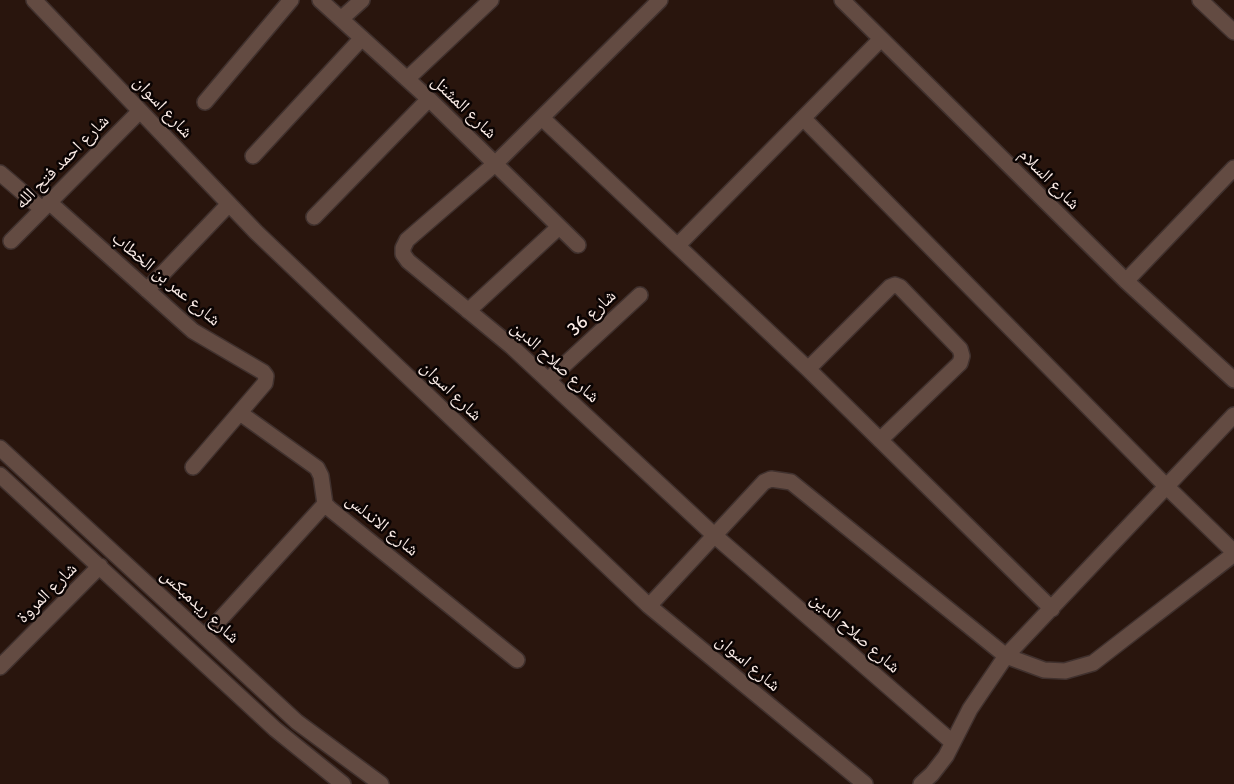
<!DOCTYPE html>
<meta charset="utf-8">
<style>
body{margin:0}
canvas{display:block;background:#29150d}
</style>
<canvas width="1234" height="784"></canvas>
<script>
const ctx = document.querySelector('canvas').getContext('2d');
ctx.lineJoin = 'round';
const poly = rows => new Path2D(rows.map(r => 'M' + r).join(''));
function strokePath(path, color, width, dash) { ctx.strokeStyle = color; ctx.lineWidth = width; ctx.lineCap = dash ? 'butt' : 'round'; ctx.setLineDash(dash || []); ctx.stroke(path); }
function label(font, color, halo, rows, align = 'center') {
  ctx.font = font + ' Cabin,"Noto Naskh Arabic",sans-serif'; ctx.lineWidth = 5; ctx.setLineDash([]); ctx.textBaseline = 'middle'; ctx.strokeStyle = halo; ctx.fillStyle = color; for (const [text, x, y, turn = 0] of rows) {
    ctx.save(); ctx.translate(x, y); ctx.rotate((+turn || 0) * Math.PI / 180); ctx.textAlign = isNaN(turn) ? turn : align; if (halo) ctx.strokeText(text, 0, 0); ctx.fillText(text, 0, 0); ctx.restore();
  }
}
const street = poly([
 [34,0,256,232,649,606,865,784],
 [320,0,429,99,578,245],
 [660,0,496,163,407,240,403,248,403,254,408,261,511,346,714,535,952,742],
 [842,0,1126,281,1234,380],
 [1200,0,1234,32],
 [341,19,362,0],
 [407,79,491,0],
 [205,102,291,0],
 [542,118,808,369,1052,609],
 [803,118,1168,488,1234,552],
 [253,156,362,38],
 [0,173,42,209],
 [49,202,193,331,263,372,266,376,265,383,193,467],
 [314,217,429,99],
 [11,241,140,111],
 [678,245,881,39],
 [1126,281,1234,168],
 [147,290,229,204],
 [468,311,559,227],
 [808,369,890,287,895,285,900,287,960,349,962,356,960,363,880,440],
 [548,380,640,295],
 [240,413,317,468,321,476,325,504,330,509,517,660],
 [0,448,297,722,381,784],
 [0,475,275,729,343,784],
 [649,606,764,482,771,479,791,482,1006,656,1044,670,1065,671,1093,663,1234,554],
 [205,636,325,504],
 [0,667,100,566],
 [921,784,932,774,946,756,970,709,1006,656,1234,415]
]);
const streetNames = [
 ["شارع اسوان",163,107,47],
 ["شارع المشتل",464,107,44],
 ["شارع احمد فتح الله",62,162,-45],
 ["شارع السلام",1049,179,45],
 ["شارع عمر بن الخطاب",166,279,40],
 ["شارع 36",592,313,-43],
 ["شارع صلاح الدين",555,362,42],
 ["شارع اسوان",451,391,44],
 ["شارع الاندلس",382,525,39],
 ["شارع المروة",47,593,-45],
 ["شارع ريدمبكس",200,606,43],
 ["شارع صلاح الدين",855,633,41],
 ["شارع اسوان",748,663,40]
];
strokePath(street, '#40312e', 18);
strokePath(street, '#634b42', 15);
label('18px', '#fbece7', '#0b0403', streetNames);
</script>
